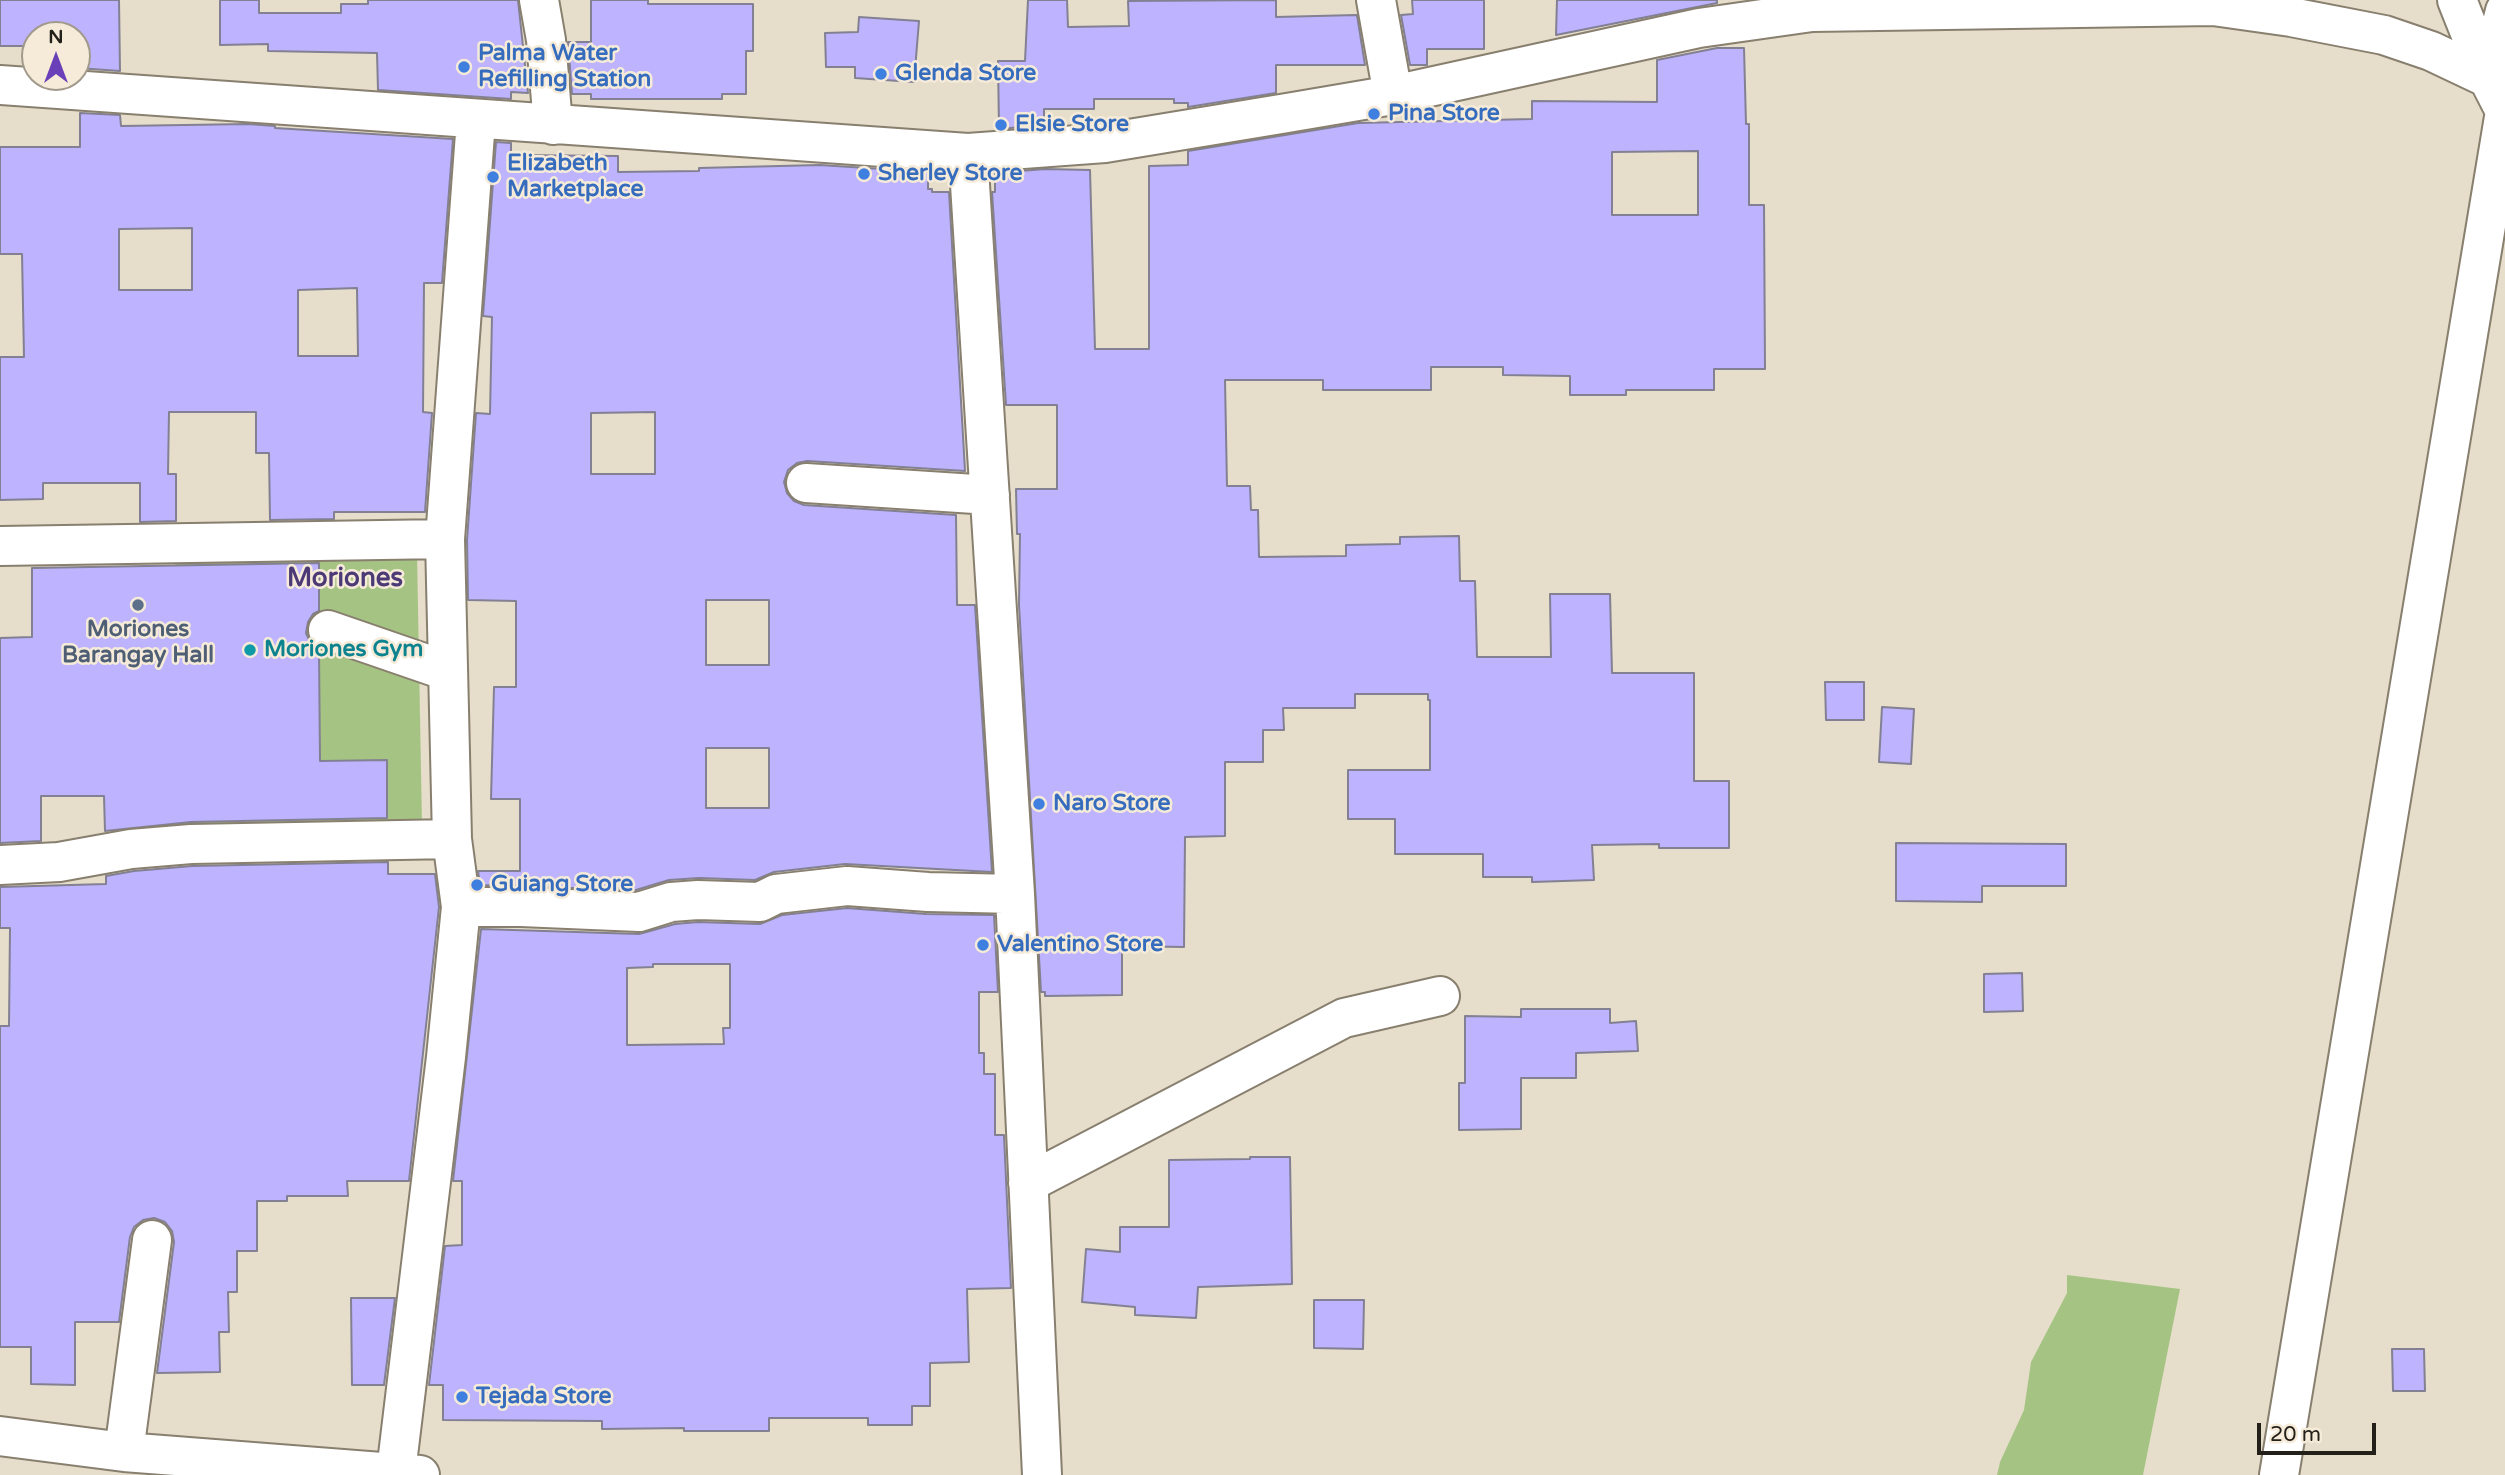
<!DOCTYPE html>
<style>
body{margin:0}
#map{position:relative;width:2505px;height:1475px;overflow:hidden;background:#e7ddcb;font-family:"Varela Round",sans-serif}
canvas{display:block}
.north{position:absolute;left:21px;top:21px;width:70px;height:70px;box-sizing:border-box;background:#f5ebd8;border:2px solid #a19a8c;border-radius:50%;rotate:0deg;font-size:19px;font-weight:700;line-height:28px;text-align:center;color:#232019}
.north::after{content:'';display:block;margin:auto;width:24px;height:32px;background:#6a40b8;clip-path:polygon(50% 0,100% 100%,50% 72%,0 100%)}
.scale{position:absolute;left:2257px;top:1423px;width:119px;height:32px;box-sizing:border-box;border:4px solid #232019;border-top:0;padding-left:9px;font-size:21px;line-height:24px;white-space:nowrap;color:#232019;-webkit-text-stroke:5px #f5ebd8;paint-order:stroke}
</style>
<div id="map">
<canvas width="2505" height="1475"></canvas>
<div class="north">N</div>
<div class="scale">20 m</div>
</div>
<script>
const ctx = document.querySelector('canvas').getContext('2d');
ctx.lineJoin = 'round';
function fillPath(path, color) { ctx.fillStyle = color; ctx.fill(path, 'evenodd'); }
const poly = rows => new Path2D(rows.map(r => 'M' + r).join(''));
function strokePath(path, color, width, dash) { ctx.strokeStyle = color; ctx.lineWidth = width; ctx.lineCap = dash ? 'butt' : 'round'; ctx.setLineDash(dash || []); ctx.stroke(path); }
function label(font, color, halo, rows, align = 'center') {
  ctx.font = font + ' "Varela Round",sans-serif'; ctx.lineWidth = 5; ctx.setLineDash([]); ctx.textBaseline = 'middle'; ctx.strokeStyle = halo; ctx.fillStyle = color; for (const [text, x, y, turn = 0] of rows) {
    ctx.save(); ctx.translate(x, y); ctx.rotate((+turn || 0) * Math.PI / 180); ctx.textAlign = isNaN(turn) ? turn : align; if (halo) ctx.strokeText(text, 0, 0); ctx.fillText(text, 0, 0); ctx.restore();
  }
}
const green = poly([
 [417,552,422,825,181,828,175,553],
 [2067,1275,2180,1289,2143,1475,1997,1475,2000,1462,2024,1410,2031,1362,2067,1293]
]);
const building = poly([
 [0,0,119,0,120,71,77,68,77,35,35,35,35,46,0,46,0,0],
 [220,0,259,0,259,13,341,13,341,4,368,4,368,0,518,0,528,93,511,92,511,99,378,90,377,53,268,51,268,44,220,45,220,0],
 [591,0,648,0,648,4,753,4,753,51,746,51,746,94,722,94,722,99,591,99,591,94,572,94,568,42,591,42,591,0],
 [1028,0,1067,0,1068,27,1129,26,1128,1,1276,0,1276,17,1357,15,1365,65,1276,65,1276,93,1188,107,1188,103,1174,103,1174,99,1094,99,1094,109,1044,109,1044,125,999,129,998,61,1025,61,1028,0],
 [1412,0,1484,0,1484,49,1427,49,1427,65,1410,65,1401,15,1413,14,1412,0],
 [1557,0,1717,0,1717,3,1556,35,1557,0],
 [859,17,919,21,914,82,855,78,855,67,826,67,825,33,858,32,859,17],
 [1717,48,1744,48,1746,124,1749,124,1749,205,1764,205,1765,369,1714,369,1714,390,1626,390,1626,395,1570,395,1570,376,1503,375,1503,367,1431,367,1431,390,1323,390,1323,380,1225,380,1227,486,1250,486,1251,510,1258,510,1259,557,1346,556,1346,545,1400,544,1400,537,1459,536,1460,581,1475,581,1477,657,1551,657,1550,594,1610,594,1612,673,1694,673,1694,781,1729,781,1729,848,1659,848,1659,844,1592,845,1594,880,1532,882,1532,877,1483,877,1483,854,1395,854,1395,819,1348,819,1348,770,1430,770,1430,700,1428,700,1428,694,1355,694,1355,708,1283,708,1284,730,1263,730,1263,762,1225,762,1225,836,1185,837,1184,947,1122,946,1122,995,1045,996,1045,992,1041,992,1019,605,1020,534,1017,534,1016,489,1057,489,1057,405,1006,405,992,192,995,192,995,173,1045,169,1090,170,1095,349,1149,349,1149,166,1188,165,1188,151,1358,123,1532,119,1532,101,1657,102,1657,60,1717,48],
 [1698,151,1698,215,1612,215,1612,152,1698,151],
 [80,113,120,115,121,126,248,124,275,126,275,128,453,139,442,283,424,283,423,412,432,413,425,512,334,512,334,519,270,520,269,453,256,453,256,412,169,412,168,474,176,474,176,521,140,522,140,483,43,483,43,499,0,500,0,357,24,357,22,254,0,254,0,147,80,147,80,113],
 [192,228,192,290,119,290,119,229,192,228],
 [357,288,358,356,298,356,298,290,357,288],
 [496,142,511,143,511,155,618,156,618,172,699,171,699,168,820,165,928,172,928,189,932,189,932,192,949,192,965,471,807,461,797,463,788,470,784,482,787,493,794,501,804,505,956,515,957,605,975,605,992,872,845,864,774,872,755,880,699,878,669,880,636,890,480,885,478,871,520,871,520,799,491,799,494,687,516,687,516,601,468,600,467,540,476,413,490,414,492,317,483,316,496,142],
 [655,412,655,474,591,474,591,413,655,412],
 [706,600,769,600,769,665,706,665,706,600],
 [706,748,769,748,769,808,706,808,706,748],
 [319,563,319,611,313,614,308,622,306,633,311,644,319,650,320,761,387,760,387,818,191,822,105,831,104,796,41,796,41,841,0,843,0,638,32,637,32,568,319,563],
 [1825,682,1864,682,1864,720,1826,720,1825,682],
 [1882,707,1914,709,1911,764,1879,762,1882,707],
 [1896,843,2066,844,2066,886,1982,886,1982,902,1896,901,1896,843],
 [388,862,388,874,435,874,439,907,409,1181,347,1181,348,1196,287,1196,287,1201,257,1201,257,1251,237,1251,237,1292,228,1292,229,1332,219,1332,220,1372,157,1373,174,1242,172,1231,165,1222,154,1218,143,1220,134,1227,130,1237,119,1322,75,1322,75,1385,31,1384,31,1347,0,1347,0,1026,9,1026,10,928,0,928,0,887,106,884,106,876,134,871,192,866,388,862],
 [847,908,926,914,994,915,998,992,979,992,979,1053,984,1053,984,1074,995,1074,995,1135,1004,1135,1011,1288,967,1289,969,1362,930,1363,930,1406,912,1406,912,1425,868,1425,868,1418,769,1418,769,1431,684,1431,684,1428,602,1429,602,1421,443,1420,443,1385,429,1385,445,1246,462,1245,462,1181,453,1181,481,929,639,934,675,924,698,922,760,924,782,915,847,908],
 [653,964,730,964,730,1028,723,1028,724,1044,627,1045,627,968,653,967,653,964],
 [2022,973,2023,1011,1984,1012,1984,974,2022,973],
 [1521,1009,1610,1009,1610,1023,1636,1021,1638,1051,1576,1053,1576,1078,1521,1078,1521,1129,1459,1130,1459,1083,1465,1083,1465,1016,1521,1017,1521,1009],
 [1250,1157,1290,1157,1292,1284,1198,1287,1196,1318,1135,1315,1135,1307,1082,1302,1086,1249,1120,1252,1120,1227,1169,1227,1169,1160,1250,1159,1250,1157],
 [351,1298,395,1298,384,1385,352,1385,351,1298],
 [1314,1300,1364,1300,1363,1349,1314,1348,1314,1300],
 [2392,1349,2424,1349,2425,1391,2393,1391,2392,1349]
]);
const minor = poly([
 [539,0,546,40,553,125],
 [1376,0,1393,95],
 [2457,0,2488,78,2505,11],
 [0,85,968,153,1105,143,1287,113,1393,95,1699,28,1812,12,2213,6,2291,17,2384,35,2431,51,2488,78,2505,111,2279,1475],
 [968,153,1015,894,1042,1475],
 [806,483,990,495],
 [445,539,476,120],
 [0,546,445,539,452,839,461,907,446,1057,396,1472],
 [328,630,447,671],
 [0,865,59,862,131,849,191,844,452,839],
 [461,907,521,907,639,912,671,902,698,900,760,902,776,894,847,886,928,892,1015,894],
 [1028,1183,1344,1018,1440,996],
 [0,1436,124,1452,420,1475],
 [124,1452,152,1240]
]);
const markers = [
 [464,67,7,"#3f7fe0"],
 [881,74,7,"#3f7fe0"],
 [1374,114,7,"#3f7fe0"],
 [1001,125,7,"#3f7fe0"],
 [864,174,7,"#3f7fe0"],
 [493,177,7,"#3f7fe0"],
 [138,605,7,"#5c6f8a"],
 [250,650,7,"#0f9aa8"],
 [1039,804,7,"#3f7fe0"],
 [477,885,7,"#3f7fe0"],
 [983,945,7,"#3f7fe0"],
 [462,1397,7,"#3f7fe0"]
];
const shopNames = [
 ["Palma Water",478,54],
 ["Refilling Station",478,80],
 ["Glenda Store",895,74],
 ["Pina Store",1388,114],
 ["Elsie Store",1015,125],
 ["Elizabeth",507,164],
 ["Marketplace",507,190],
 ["Sherley Store",878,174],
 ["Naro Store",1053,804],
 ["Guiang Store",491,885],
 ["Valentino Store",997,945],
 ["Tejada Store",476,1397]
];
const serviceNames = [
 ["Moriones",138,630],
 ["Barangay Hall",138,656]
];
const cultureNames = [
 ["Moriones Gym",264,650]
];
const quarterNames = [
 ["Moriones",345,579]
];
fillPath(green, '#a5c483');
fillPath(building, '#bdb3fe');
strokePath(building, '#828092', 2);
strokePath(minor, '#887f6e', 42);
strokePath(minor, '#fff', 38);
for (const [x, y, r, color] of markers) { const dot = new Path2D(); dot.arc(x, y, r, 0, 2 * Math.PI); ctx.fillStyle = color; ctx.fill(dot); strokePath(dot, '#f5ebd8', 2.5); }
label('bold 23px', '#366cbe', '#f5ebd8', shopNames, 'left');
label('bold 23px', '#4e5e75', '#f5ebd8', serviceNames);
label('bold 23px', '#0d838f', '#f5ebd8', cultureNames, 'left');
label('bold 26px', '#4c3a77', '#f5ebd8', quarterNames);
</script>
